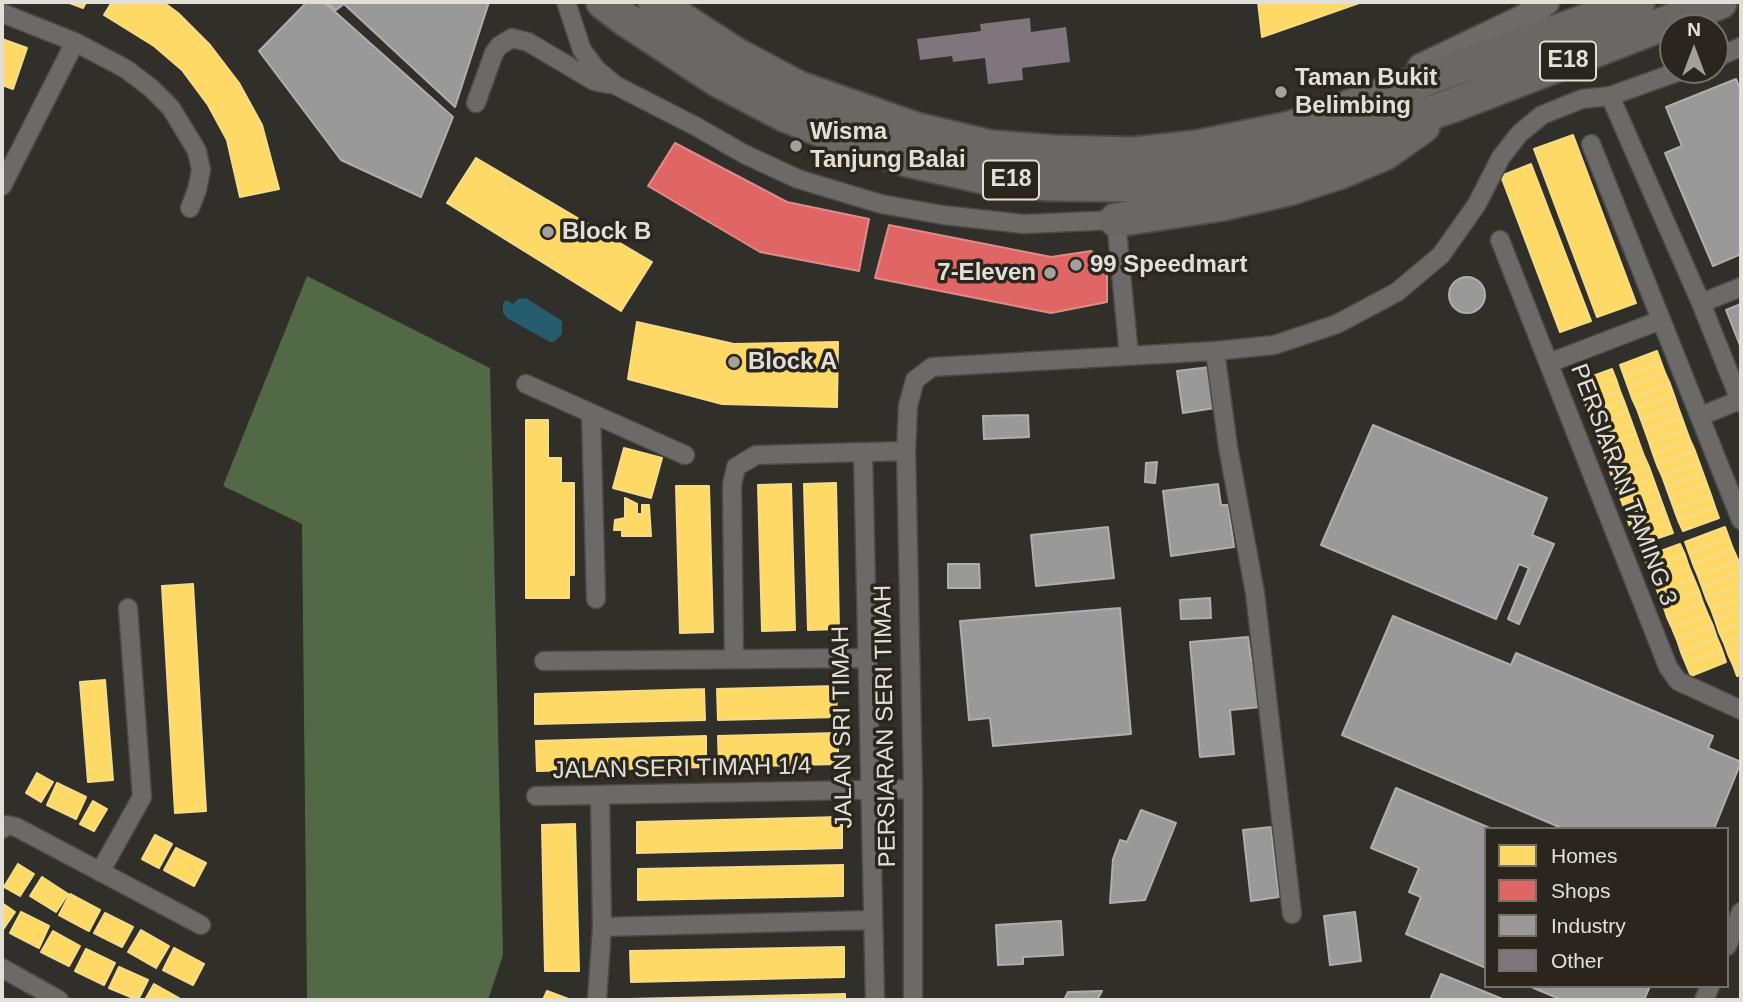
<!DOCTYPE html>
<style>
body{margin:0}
#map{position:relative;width:1743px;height:1002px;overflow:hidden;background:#302f2a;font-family:Helvetica,sans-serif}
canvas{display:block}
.frame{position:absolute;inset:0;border:4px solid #e2dfd9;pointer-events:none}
.legend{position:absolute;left:1484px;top:827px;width:245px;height:161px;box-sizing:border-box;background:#2a261d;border:2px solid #747068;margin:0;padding:9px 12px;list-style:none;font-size:21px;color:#e2dfd9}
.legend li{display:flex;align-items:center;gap:14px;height:35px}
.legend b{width:35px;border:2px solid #747068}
.north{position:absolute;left:1659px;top:14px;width:70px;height:70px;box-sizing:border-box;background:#2a261d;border:2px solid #747068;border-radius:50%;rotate:0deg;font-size:19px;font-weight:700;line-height:28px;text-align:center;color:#e2dfd9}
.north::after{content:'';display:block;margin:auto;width:24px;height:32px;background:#a4a19c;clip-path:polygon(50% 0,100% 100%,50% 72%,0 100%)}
</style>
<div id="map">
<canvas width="1743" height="1002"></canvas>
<div class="frame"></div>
<ul class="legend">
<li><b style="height:19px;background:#ffd966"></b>Homes</li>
<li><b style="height:19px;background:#e06666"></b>Shops</li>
<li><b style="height:19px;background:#999"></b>Industry</li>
<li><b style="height:19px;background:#7e767c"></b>Other</li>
</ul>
<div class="north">N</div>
</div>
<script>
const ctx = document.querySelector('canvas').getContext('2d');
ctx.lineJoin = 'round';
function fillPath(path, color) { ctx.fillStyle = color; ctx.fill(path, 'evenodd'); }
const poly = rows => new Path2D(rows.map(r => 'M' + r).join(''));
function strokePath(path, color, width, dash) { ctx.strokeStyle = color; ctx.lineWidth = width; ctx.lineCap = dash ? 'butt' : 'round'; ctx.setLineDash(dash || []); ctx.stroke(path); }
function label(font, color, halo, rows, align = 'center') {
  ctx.font = font + ' Helvetica,sans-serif'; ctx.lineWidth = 7; ctx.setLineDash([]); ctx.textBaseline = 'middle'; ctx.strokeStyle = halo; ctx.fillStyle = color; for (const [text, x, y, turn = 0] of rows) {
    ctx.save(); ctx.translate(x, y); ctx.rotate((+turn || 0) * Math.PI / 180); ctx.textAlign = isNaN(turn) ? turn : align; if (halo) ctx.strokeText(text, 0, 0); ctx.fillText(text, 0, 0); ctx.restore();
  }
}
const forest = poly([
 [307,276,490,368,503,955,488,1000,307,1000,302,524,223,486]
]);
const water = poly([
 [526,298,562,321,562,334,554,342,550,342,507,318,503,313,503,304,506,300,513,304,518,299]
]);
const homes = poly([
 [67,2,86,2,83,8,67,2],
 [112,2,163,2,178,13,210,45,239,83,262,125,279,189,240,197,227,140,208,105,182,70,154,46,104,15,112,2],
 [1258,2,1362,2,1262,37,1258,2],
 [2,39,27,48,13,89,2,85,2,39],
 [1573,135,1636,303,1597,317,1534,149,1573,135],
 [476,158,652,262,621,311,447,203,476,158],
 [1531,164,1591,321,1560,332,1501,176,1531,164],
 [637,322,734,344,838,342,837,407,722,404,628,379,637,322],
 [1657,351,1661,362,1624,376,1620,365,1657,351],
 [1661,362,1665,373,1628,387,1624,376,1661,362],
 [1612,369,1616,379,1581,392,1577,382,1612,369],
 [1665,373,1670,384,1632,398,1628,387,1665,373],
 [1616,379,1620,391,1585,403,1581,392,1616,379],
 [1670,384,1674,395,1637,409,1632,398,1670,384],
 [1620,391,1624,401,1589,414,1585,403,1620,391],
 [1674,395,1678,407,1641,420,1637,409,1674,395],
 [1624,401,1628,412,1593,425,1589,414,1624,401],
 [1678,407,1682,418,1645,431,1641,420,1678,407],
 [1628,412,1632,423,1597,436,1593,425,1628,412],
 [1682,418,1686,429,1649,442,1645,431,1682,418],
 [526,420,548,420,548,458,561,458,561,483,574,483,574,575,569,575,569,598,526,598,526,420],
 [1632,423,1636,434,1601,447,1597,436,1632,423],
 [1686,429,1690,440,1653,454,1649,442,1686,429],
 [1636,434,1640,445,1605,458,1601,447,1636,434],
 [1690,440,1695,451,1657,465,1653,454,1690,440],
 [1640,445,1644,456,1609,469,1605,458,1640,445],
 [624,448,662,458,651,498,613,488,624,448],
 [1695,451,1699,462,1662,476,1657,465,1695,451],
 [1644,456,1649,467,1613,480,1609,469,1644,456],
 [1699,462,1703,473,1666,487,1662,476,1699,462],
 [1649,467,1653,478,1617,491,1613,480,1649,467],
 [1703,473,1707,484,1670,498,1666,487,1703,473],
 [1653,478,1657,489,1622,502,1617,491,1653,478],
 [836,483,839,629,808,630,804,484,836,483],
 [791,484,795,630,762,631,758,485,791,484],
 [1707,484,1711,495,1674,509,1670,498,1707,484],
 [676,486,709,486,713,632,680,633,676,486],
 [1657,489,1661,500,1625,513,1622,502,1657,489],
 [1711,495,1715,507,1678,520,1674,509,1711,495],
 [625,498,637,504,637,514,642,514,642,505,649,505,651,536,622,536,622,530,614,530,615,520,625,518,625,498],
 [1661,500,1665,511,1629,524,1625,513,1661,500],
 [1715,507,1719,518,1683,531,1678,520,1715,507],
 [1665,511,1669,522,1633,535,1629,524,1665,511],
 [1669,522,1673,533,1638,545,1633,535,1669,522],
 [1725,527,1729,538,1689,553,1685,542,1725,527],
 [1729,538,1733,549,1693,564,1689,553,1729,538],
 [1680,544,1685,555,1649,569,1644,557,1680,544],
 [1733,549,1738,560,1698,576,1693,564,1733,549],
 [1685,555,1689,567,1654,581,1649,569,1685,555],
 [1738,560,1741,572,1702,587,1698,576,1738,560],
 [1689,567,1694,579,1658,593,1654,581,1689,567],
 [1741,572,1741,585,1706,598,1702,587,1741,572],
 [1694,579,1699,591,1663,605,1658,593,1694,579],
 [193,584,206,811,175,813,162,586,193,584],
 [1741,585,1741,598,1711,609,1706,598,1741,585],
 [1699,591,1703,603,1667,617,1663,605,1699,591],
 [1741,598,1741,611,1715,620,1711,609,1741,598],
 [1703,603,1708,615,1672,628,1667,617,1703,603],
 [1741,611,1741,623,1719,632,1715,620,1741,611],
 [1708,615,1713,626,1677,640,1672,628,1708,615],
 [1741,623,1741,636,1724,643,1719,632,1741,623],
 [1713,626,1717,638,1681,652,1677,640,1713,626],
 [1741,636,1741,649,1728,654,1724,643,1741,636],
 [1717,638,1722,650,1686,664,1681,652,1717,638],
 [1741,649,1741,662,1733,665,1728,654,1741,649],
 [1722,650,1726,662,1691,676,1686,664,1722,650],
 [1741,662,1741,675,1737,676,1733,665,1741,662],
 [105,680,113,780,88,782,80,682,105,680],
 [836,686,837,717,718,720,717,689,836,686],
 [704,689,705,720,535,724,535,694,704,689],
 [838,733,838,764,719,767,718,736,838,733],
 [706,736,706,767,537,771,536,741,706,736],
 [37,773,53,782,41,802,26,793,37,773],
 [57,783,86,797,76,819,47,805,57,783],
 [93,801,107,809,94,831,80,824,93,801],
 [842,817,842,848,637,853,637,822,842,817],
 [575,824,579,971,545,971,542,825,575,824],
 [155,835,172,844,159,868,142,859,155,835],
 [176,848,206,863,194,886,164,870,176,848],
 [18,864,34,874,20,896,4,887,18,864],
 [843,865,843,896,638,900,638,869,843,865],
 [42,877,68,894,56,912,30,896,42,877],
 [70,894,100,910,89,931,59,915,70,894],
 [2,903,15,912,2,931,2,903],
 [21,912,49,926,39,948,10,933,21,912],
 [105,913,133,927,122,947,94,933,105,913],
 [141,930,169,946,156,968,128,952,141,930],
 [53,931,80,946,69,966,41,952,53,931],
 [844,947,844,977,631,982,630,951,844,947],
 [174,948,204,964,193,985,163,970,174,948],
 [86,949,115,963,104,985,75,971,86,949],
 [119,967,148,980,138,1000,109,988,119,967],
 [154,984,179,998,178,1000,145,1000,154,984],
 [547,991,571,1000,543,1000,547,991],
 [845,994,845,1000,631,999,845,994]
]);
const shops = poly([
 [675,143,787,202,869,219,859,271,760,252,648,186,675,143],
 [889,225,1051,257,1091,251,1107,263,1107,302,1051,313,875,278,889,225]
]);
const industry = poly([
 [307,2,324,2,453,117,421,197,341,160,259,51,307,2],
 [327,2,489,2,455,107,344,4,336,10,327,2],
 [1736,79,1741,91,1741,254,1713,266,1665,153,1682,146,1666,107,1736,79],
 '1449 295a18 18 0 1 1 36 0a18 18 0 1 1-36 0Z',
 [1741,304,1741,348,1726,310,1741,304],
 [1210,367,1215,408,1183,413,1177,371,1210,367],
 [1028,415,1029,437,984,439,983,416,1028,415],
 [1373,425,1547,498,1532,535,1554,544,1519,624,1508,619,1529,568,1519,564,1496,619,1321,545,1373,425],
 [1157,462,1155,483,1145,482,1146,463,1157,462],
 [1218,484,1221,505,1228,505,1234,547,1171,556,1163,491,1218,484],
 [1108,527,1114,578,1036,586,1031,535,1108,527],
 [948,564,979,564,980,588,948,588,948,564],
 [1210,598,1211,618,1181,619,1180,600,1210,598],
 [1120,608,1131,734,993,746,990,718,969,720,960,621,1120,608],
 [1393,616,1511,665,1516,653,1713,736,1708,748,1741,762,1714,829,1564,829,1342,735,1393,616],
 [1248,637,1251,660,1257,659,1261,707,1230,710,1234,754,1200,757,1190,642,1248,637],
 [1396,788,1492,829,1486,829,1486,968,1406,934,1421,897,1409,892,1419,868,1371,848,1396,788],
 [1141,810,1176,823,1145,900,1110,903,1113,859,1120,840,1127,842,1141,810],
 [1271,827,1279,897,1251,901,1243,830,1271,827],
 [1355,912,1361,961,1330,965,1324,916,1355,912],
 [1061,921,1063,955,1023,957,1023,964,998,965,996,925,1061,921],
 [1441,974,1505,1000,1430,1000,1441,974],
 [1529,986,1650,986,1644,1000,1562,1000,1529,986],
 [1102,991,1097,1000,1064,1000,1068,992,1102,991]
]);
const building = poly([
 [1030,18,1031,32,1066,27,1070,62,1022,68,1023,80,988,84,985,58,953,62,952,56,920,60,917,39,981,31,980,24]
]);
const minor = poly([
 [566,2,582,50,596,69,615,85,697,127,744,154,798,179,881,204,943,215,1024,224,1116,220,1129,356],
 [2,13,75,42,126,69,151,88,171,108,197,151,201,170,197,190,190,208],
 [1715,58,1741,47],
 [1610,96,1701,303,1741,403],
 [476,103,494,53,499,46,512,38,528,42,594,81,608,84],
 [1591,144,1741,520],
 [2,186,75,42],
 [1500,240,1668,667,1678,681,1741,710],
 [1701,303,1741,287],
 [1215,351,1228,447,1255,593,1292,914],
 [1549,363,1661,320],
 [526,384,685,455],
 [591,414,596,599],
 [1701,416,1740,400],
 [863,452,875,1000],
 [734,659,732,485,736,467,756,455,906,451],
 [544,661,866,658],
 [536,796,913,789],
 [2,829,7,825,16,827,201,925],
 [100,872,142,797,128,608],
 [602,927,873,920],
 [1727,946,1741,912],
 [2,968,59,1000],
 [597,1000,602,927,600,795],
 [913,1000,913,789,906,451,908,406,915,380,932,367,1215,351,1274,345,1337,324,1397,292,1441,255,1477,204,1501,157,1520,133,1542,115,1582,99,1610,96,1683,70],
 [1704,1000,1710,986]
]);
const secondary = poly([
 [1421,67,1526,17,1546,2]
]);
const motorway = poly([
 [603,2,625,19,718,80,785,115,851,142,907,160,984,177,1049,184,1137,185,1206,177,1302,156,1451,106,1720,2],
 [655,2,735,54,799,88,915,129,990,147,1054,152,1134,154,1198,147,1291,128,1638,2],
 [1116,220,1222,204,1288,189,1340,172,1385,153,1423,126]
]);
const markers = [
 [1281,92,7,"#a4a19c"],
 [796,146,7,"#a4a19c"],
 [548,232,7,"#a4a19c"],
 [1076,265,7,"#a4a19c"],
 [1050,273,7,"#a4a19c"],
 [734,362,7,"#a4a19c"]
];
const shields = [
 [1568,61,56],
 [1011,180,56]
];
const shieldNames = [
 ["E18",1568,61],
 ["E18",1011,180]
];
const poiNames = [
 ["Taman Bukit",1295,78],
 ["Belimbing",1295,106],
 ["Wisma",810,132],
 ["Tanjung Balai",810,160],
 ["Block B",562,232],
 ["99 Speedmart",1090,265],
 ["7-Eleven",1036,273,"right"],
 ["Block A",748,362]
];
const streetNames = [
 ["PERSIARAN TAMING 3",1623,485,69],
 ["PERSIARAN SERI TIMAH",886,726,-91],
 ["JALAN SRI TIMAH",843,727,-91],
 ["JALAN SERI TIMAH 1/4",682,769,-1]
];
fillPath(forest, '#526945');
fillPath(water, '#255c6e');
fillPath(homes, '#ffd966');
strokePath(homes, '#f6db88', 2);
fillPath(shops, '#e06666');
strokePath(shops, '#e18a88', 2);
fillPath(industry, '#999');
strokePath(industry, '#afaeac', 2);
fillPath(building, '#7e767c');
strokePath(minor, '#4c4a47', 21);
strokePath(secondary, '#4c4a47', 30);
strokePath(motorway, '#4c4a47', 37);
strokePath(minor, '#6c6a69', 18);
strokePath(secondary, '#6e6c6a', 26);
strokePath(motorway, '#6a6764', 33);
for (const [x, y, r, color] of markers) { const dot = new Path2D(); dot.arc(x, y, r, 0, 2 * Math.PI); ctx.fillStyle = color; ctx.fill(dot); strokePath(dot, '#2a261d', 2.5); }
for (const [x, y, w] of shields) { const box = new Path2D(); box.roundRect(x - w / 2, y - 19.5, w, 39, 5); ctx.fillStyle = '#2a261d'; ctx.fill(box); strokePath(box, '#e2dfd9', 2); }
label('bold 23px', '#e2dfd9', null, shieldNames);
label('bold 24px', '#e2dfd9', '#2a261d', poiNames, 'left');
label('24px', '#e2dfd9', '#2a261d', streetNames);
</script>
